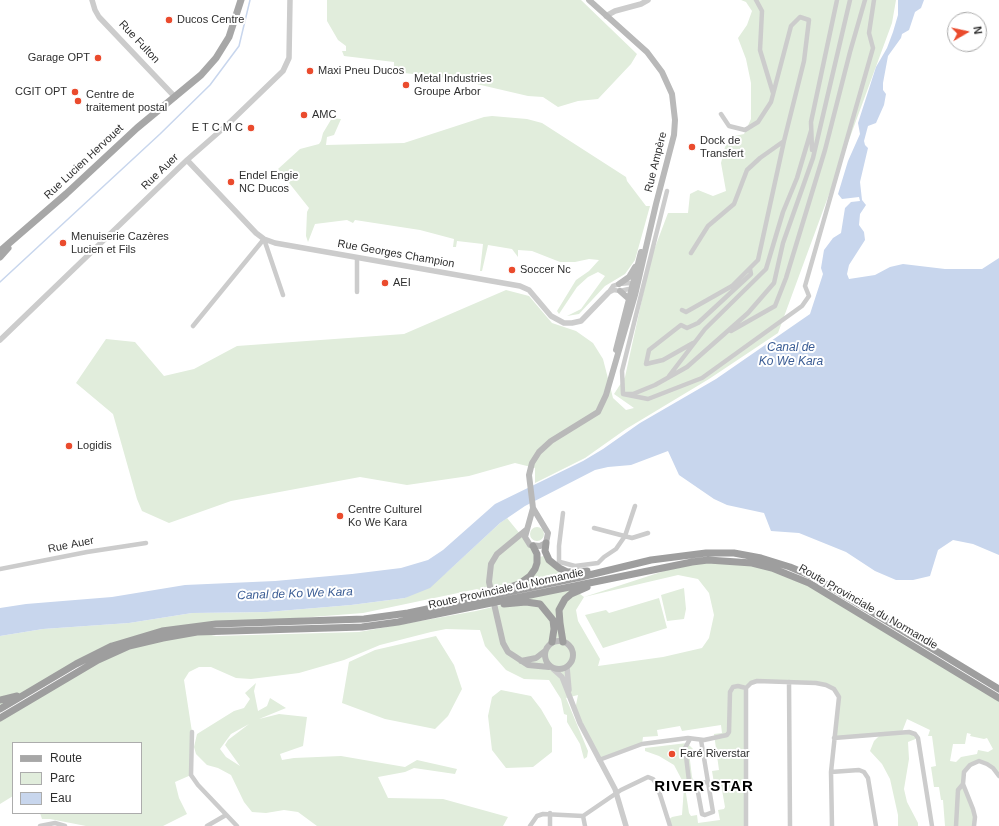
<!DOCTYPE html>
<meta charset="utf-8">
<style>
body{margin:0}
#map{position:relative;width:999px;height:826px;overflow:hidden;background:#fff;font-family:Arial,sans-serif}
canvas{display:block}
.legend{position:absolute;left:12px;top:742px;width:130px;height:72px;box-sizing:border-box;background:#fff;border:1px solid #acacac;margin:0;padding:5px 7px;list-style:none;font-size:12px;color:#2f2f2f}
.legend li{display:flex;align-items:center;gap:8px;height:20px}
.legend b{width:20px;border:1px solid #acacac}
.north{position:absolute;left:947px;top:12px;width:40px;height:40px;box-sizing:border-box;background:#fff;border:1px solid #acacac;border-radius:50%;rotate:81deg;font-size:11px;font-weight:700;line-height:16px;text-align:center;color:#2f2f2f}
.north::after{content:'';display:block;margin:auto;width:14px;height:18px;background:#ea4b2d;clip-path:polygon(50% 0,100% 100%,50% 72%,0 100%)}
</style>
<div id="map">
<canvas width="999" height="826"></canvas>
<ul class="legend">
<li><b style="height:5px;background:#a7a7a7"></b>Route</li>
<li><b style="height:11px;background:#e1eddc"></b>Parc</li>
<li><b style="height:11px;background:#c8d6ed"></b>Eau</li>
</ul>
<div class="north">N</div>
</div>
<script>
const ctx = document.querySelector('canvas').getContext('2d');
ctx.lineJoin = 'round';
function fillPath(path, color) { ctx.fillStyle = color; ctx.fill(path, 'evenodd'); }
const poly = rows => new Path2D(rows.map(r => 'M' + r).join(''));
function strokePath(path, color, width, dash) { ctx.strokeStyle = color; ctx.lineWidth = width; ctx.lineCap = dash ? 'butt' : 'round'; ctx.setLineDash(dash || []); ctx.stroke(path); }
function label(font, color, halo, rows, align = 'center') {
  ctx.font = font + ' Arial,sans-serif'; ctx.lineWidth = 4; ctx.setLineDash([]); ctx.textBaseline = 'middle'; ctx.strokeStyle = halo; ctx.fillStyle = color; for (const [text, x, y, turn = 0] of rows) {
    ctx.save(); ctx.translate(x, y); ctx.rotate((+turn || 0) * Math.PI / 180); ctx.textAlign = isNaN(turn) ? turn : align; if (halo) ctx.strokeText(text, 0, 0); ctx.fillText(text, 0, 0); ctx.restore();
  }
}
const green = poly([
 [327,0,581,0,637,54,631,64,598,99,578,101,558,107,543,97,528,96,455,79,396,72,394,68,394,62,344,56,342,51,346,51,346,46,338,40,327,21],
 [741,0,896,0,892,23,778,333,709,379,626,429,585,458,535,483,535,468,515,463,469,476,407,485,360,477,231,501,169,523,142,511,137,499,113,414,76,383,106,339,135,342,164,376,194,369,237,346,404,334,506,290,529,296,552,323,576,331,593,343,603,359,613,398,626,410,634,408,614,394,625,377,651,258,668,213,688,213,690,194,698,190,713,196,726,191,721,163,725,147,730,137,744,134,751,119,751,83,746,59,738,38,747,25,752,11,746,2],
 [492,116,527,119,542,123,626,177,627,181,646,206,650,206,635,260,625,274,605,286,579,314,567,316,581,309,605,276,598,272,588,277,577,287,559,314,557,311,576,280,589,271,599,260,589,259,575,262,560,262,532,251,518,250,518,257,512,249,488,245,482,271,480,271,483,244,457,241,456,247,453,247,454,239,420,230,355,220,353,223,347,220,315,224,308,242,306,236,307,212,309,208,278,169,300,149,319,144,321,141,323,133,332,118,341,119,334,135,327,137,326,145,404,143,484,117],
 [507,518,539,557,544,556,576,575,528,585,486,587,482,588,483,591,477,589,363,613,197,626,112,646,0,709,0,636,43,629,129,623,192,613,267,612,351,605,405,598,447,572,500,523],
 '530 534a7 7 0 1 1 14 0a7 7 0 1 1-14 0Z',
 [737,561,787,573,999,698,999,776,993,768,979,761,964,772,963,784,973,809,974,826,945,826,943,800,941,800,939,787,934,787,931,767,936,766,932,736,928,736,930,730,907,719,902,732,909,732,918,738,908,742,909,759,904,789,907,802,918,823,918,826,898,826,898,815,890,779,882,764,870,751,874,741,880,735,834,738,839,697,833,689,826,685,757,681,746,688,746,826,670,826,668,820,672,817,682,815,684,787,683,782,674,765,659,756,645,751,645,748,687,743,695,751,689,752,692,777,693,780,699,780,692,786,685,787,689,813,691,816,697,815,698,823,720,820,718,810,724,809,725,807,721,784,720,782,714,783,712,771,719,770,714,734,722,733,721,725,682,731,680,726,657,730,658,736,643,737,642,744,599,760,575,710,578,695,566,698,588,751,587,757,584,759,580,744,567,722,567,715,564,714,561,699,549,680,524,679,506,670,485,646,480,630,446,629,431,632,380,645,344,660,299,673,251,679,236,678,211,667,199,667,189,672,184,680,192,732,191,775,175,782,179,798,187,814,163,826,86,826,50,819,42,819,40,813,141,813,141,743,13,743,13,796,0,804,0,718,114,653,197,632,216,636,359,632,476,611,572,588,584,597,692,562],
 [678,575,698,579,709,593,714,615,709,638,702,648,663,657,598,666,600,659,578,621,576,610,584,597],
 [967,733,971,734,970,736,984,739,987,738,993,749,988,752,978,750,977,754,961,757,956,762,950,761,953,744,965,744],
 [684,588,686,609,684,619,667,621,661,595],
 [659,598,667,628,603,648,585,615,606,610,609,613],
 [436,636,454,665,462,689,448,716,435,729,385,719,342,703,349,662,375,650],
 [256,683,254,691,258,711,267,706,270,698,286,708,259,719,279,714,307,717,303,746,280,754,282,760,294,758,341,756,405,767,417,760,457,769,455,774,414,768,405,772,378,777,388,798,443,799,508,817,503,826,317,826,298,812,284,810,266,813,252,812,244,802,231,775,218,768,207,765,196,754,194,747,197,734,234,711,244,708,250,699,245,693],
 [249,724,228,740,225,745,240,766,226,757,220,749,231,734],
 [501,690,531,696,541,709,552,728,552,752,533,767,506,768,492,750,488,716,492,697]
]);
const water = poly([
 [898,0,924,0,921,8,915,12,909,30,902,34,901,38,888,56,883,83,883,90,886,94,884,105,876,123,868,126,864,141,865,145,868,148,860,182,862,200,866,205,860,214,859,225,864,232,865,240,849,265,847,274,849,279,875,275,890,267,903,264,945,269,982,269,999,258,999,555,973,544,953,540,938,550,930,576,913,580,896,580,875,571,846,552,799,533,771,531,764,513,727,505,714,499,679,475,668,451,631,465,608,467,595,470,525,506,500,523,430,588,405,598,351,605,267,612,192,613,129,623,43,629,0,636,0,608,26,604,112,597,185,585,275,581,352,574,401,568,428,560,443,550,495,504,583,461,603,449,640,423,716,379,810,314,823,274,821,268,824,250,833,238,841,233,845,208,851,202,860,201,859,197,842,199,838,194,848,161,860,134,858,123,876,67,887,48,893,32,898,15]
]);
const stream = poly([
 [0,282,160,134,210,85,239,46,250,0]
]);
const minor = poly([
 [756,0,762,11,760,50,773,93],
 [850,0,813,158,783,243,774,283,748,313,687,367,655,385,633,394,623,394,648,399,702,378,802,306,809,296,805,286,873,48,869,33,874,0],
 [812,150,811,122,837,0],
 [264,239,283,295],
 [691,253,708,226,734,204,747,170,760,158,784,141,804,61,809,20,800,17,791,26,771,102,758,122,745,130,729,126,721,114],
 [357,258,357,292],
 [610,292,614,290,620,291,633,288],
 [608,293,613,286,619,284,630,283,634,288],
 [682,310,686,312,732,286,758,260,784,141],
 [193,326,264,239],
 [731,331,775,306,786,278,825,150,850,52,865,0],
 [693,343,663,360,646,364,649,350,681,325,687,328,698,323,751,274,750,269],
 [669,376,705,329,766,269,783,212,797,178,811,131],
 [623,394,622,371,667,191],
 [594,528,632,538,648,533],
 [560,562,575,566,598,563,604,557,616,549,625,536,635,506],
 [559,564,559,546,563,513],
 [0,569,87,552,146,543],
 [789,682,790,826],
 [192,732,191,775,198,785,237,826],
 [834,738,909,732,915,734,918,738,932,826],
 [690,739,685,748,689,781,699,783],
 [701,740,713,812,705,815,702,814,697,787,699,783,708,782],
 [599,760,642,744,688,738,704,740,727,735,729,732,730,692,733,687,738,686,746,688],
 [831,772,832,826],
 [550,813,550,826],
 [583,816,585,826],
 [40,826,55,823,65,826],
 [207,826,226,815],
 [530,826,537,816,543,814,583,816,621,790,648,777,653,779,657,785,670,826],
 [746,826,746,688,751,683,757,681,816,683,826,685,834,689,839,697,831,772,859,770,864,772,868,778,876,826],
 [956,826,958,790,963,784],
 [974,826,975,817,973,809,963,784,964,772,970,765,979,761,987,764,993,768,999,776]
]);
const tertiary = poly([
 [92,0,95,10,99,17,175,97],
 [606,16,615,11,641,4,648,0],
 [187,160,256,233,264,239,275,243,520,286,529,290,551,316,564,323,572,323,581,321,608,293],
 [0,340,187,160,227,125,283,71,289,58,290,0],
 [567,667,569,690],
 [553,669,562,677,580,723,615,789,626,826]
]);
const secondary = poly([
 [619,284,629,277,635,267],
 [620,291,629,299],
 [616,350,641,252],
 [533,508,548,533,546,543,540,546,530,545,525,537,533,508,529,475,532,463,539,452,551,441,598,412,606,395,635,295,656,204,674,135,675,120,672,94,662,72,647,52,589,0],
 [526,530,497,554,491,564,489,582,503,643,508,652,528,665,549,667],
 '545 655a14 14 0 1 1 28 0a14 14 0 1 1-28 0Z',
 [521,661,536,658,545,651]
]);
const primary = poly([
 [0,251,66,194,137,128,201,75,216,58,229,37,241,0],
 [0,257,8,248]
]);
const trunk = poly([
 [546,543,545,551,549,560,559,568,567,572,587,571],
 [510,587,519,584,530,576,535,569,537,563,537,554,533,546],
 [504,604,526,602,540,604,553,620,554,629,552,642],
 [563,642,560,623,559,610,565,599,571,594,587,587],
 [0,700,17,696],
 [0,709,76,664,112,646,162,631,216,624,364,619,408,613,581,577,651,560,706,553,734,553,761,558,790,567,814,577,999,689],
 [0,718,98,660,129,646,163,638,197,632,362,627,398,622,692,562,708,560,752,563,772,568,809,583,999,698]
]);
const markers = [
 [169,20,4,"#ea4b2d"],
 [98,58,4,"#ea4b2d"],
 [310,71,4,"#ea4b2d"],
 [406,85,4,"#ea4b2d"],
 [75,92,4,"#ea4b2d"],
 [78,101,4,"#ea4b2d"],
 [304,115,4,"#ea4b2d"],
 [251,128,4,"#ea4b2d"],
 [692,147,4,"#ea4b2d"],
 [231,182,4,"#ea4b2d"],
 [63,243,4,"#ea4b2d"],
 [512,270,4,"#ea4b2d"],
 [385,283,4,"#ea4b2d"],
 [69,446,4,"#ea4b2d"],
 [340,516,4,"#ea4b2d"],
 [672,754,4,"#ea4b2d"]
];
const poiNames = [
 ["Ducos Centre",177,20],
 ["Garage OPT",90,58,"right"],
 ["Maxi Pneu Ducos",318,71],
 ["Metal Industries",414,79],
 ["Groupe Arbor",414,92],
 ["CGIT OPT",67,92,"right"],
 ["Centre de",86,95],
 ["traitement postal",86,108],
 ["AMC",312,115],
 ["E T C M C",243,128,"right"],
 ["Dock de",700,141],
 ["Transfert",700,154],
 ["Endel Engie",239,176],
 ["NC Ducos",239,189],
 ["Menuiserie Cazères",71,237],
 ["Lucien et Fils",71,250],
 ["Soccer Nc",520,270],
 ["AEI",393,283],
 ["Logidis",77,446],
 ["Centre Culturel",348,510],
 ["Ko We Kara",348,523],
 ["Faré Riverstar",680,754]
];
const streetNames = [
 ["Rue Fulton",139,42,47],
 ["Rue Lucien Hervouet",84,162,-43],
 ["Rue Ampère",656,162,-76],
 ["Rue Auer",160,172,-44],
 ["Rue Georges Champion",396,254,10],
 ["Rue Auer",71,545,-11],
 ["Route Provinciale du Normandie",506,589,-12],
 ["Route Provinciale du Normandie",868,607,30]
];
const waterNames = [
 ["Canal de",791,348],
 ["Ko We Kara",791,362],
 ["Canal de Ko We Kara",295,594,-2]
];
const districtNames = [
 ["RIVER STAR",704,787]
];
fillPath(green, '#e1eddc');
fillPath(water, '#c8d6ed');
strokePath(stream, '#c8d6ed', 1.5);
strokePath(minor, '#ccc', 4.5);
strokePath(tertiary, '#ccc', 5.5);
strokePath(secondary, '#b9b9b9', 6);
strokePath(primary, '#a7a7a7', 7);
strokePath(trunk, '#9e9e9e', 7);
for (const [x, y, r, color] of markers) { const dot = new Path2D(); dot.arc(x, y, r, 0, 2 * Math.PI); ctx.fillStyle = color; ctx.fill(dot); strokePath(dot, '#fff', 1.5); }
label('11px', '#2f2f2f', '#fff', poiNames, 'left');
label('11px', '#2f2f2f', '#fff', streetNames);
label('italic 12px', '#3a5c94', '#fff', waterNames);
ctx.letterSpacing = '1px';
label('bold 15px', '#000', '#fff', districtNames);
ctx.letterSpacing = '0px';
</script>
